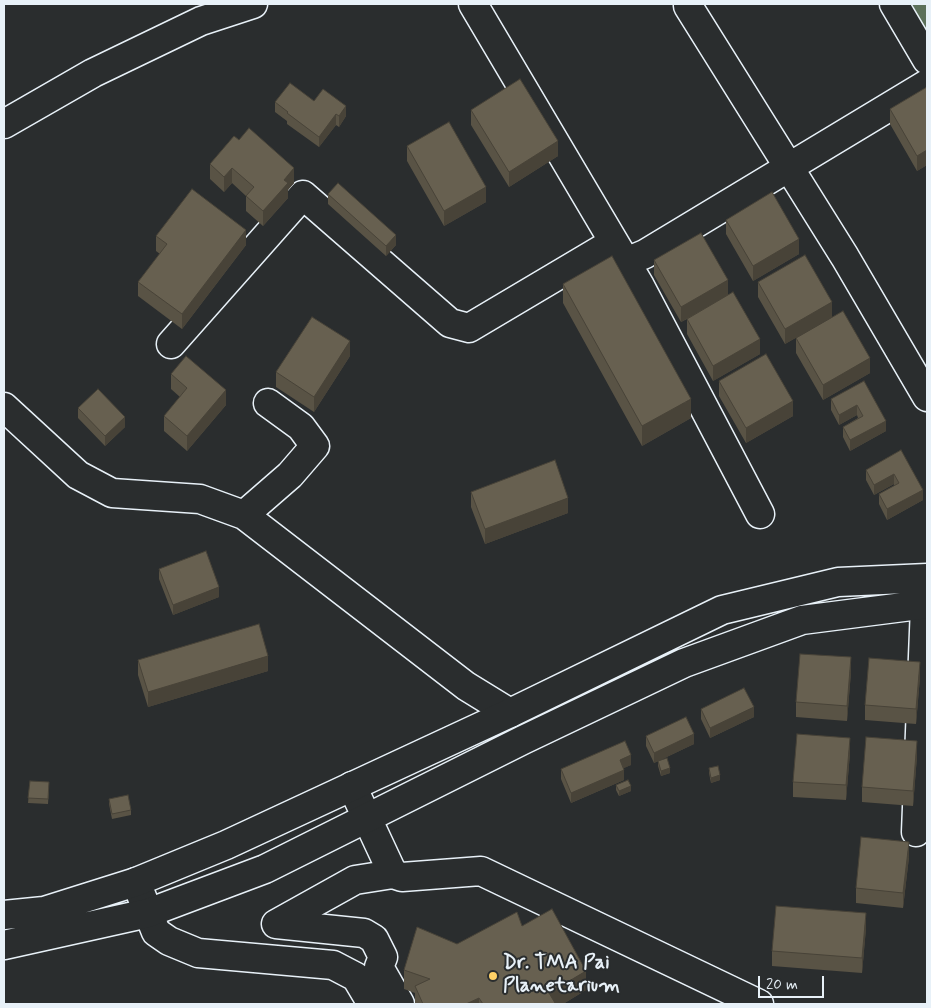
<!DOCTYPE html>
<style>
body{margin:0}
#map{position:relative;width:931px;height:1008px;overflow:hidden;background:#2a2d2e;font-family:Mynerve,sans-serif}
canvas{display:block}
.frame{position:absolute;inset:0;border:5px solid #e8f1f8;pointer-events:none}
.scale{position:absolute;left:758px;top:976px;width:66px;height:22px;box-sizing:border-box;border:2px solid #e8f1f8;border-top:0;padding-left:6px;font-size:15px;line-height:18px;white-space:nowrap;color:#e8f1f8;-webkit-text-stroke:4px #2a2d2e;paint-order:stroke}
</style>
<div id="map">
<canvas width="931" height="1008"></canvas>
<div class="frame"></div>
<div class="scale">20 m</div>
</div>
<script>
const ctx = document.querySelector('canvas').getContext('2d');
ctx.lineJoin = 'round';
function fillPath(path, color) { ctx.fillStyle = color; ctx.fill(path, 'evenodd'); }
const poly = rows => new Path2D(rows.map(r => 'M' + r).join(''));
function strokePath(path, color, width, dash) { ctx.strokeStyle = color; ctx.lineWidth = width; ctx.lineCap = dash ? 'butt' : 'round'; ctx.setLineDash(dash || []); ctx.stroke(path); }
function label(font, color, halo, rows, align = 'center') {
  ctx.font = font + ' Mynerve,sans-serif'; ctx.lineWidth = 4; ctx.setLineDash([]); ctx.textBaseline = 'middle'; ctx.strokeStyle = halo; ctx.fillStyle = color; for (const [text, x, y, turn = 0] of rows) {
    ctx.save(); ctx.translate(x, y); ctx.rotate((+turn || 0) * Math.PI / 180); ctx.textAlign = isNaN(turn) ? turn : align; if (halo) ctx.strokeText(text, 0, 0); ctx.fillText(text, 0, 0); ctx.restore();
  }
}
const green = poly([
 [912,4,927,4,927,33]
]);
const minor = poly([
 [473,4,640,286,760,514],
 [690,4,688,6,845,257,927,397],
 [894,4,927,60],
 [4,124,93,73,201,21,253,4],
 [626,262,645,254,927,84],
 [171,344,303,195,450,323,469,328,614,242],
 [268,403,301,427,315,446,290,475,244,515,466,686,510,713],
 [4,407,78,475,112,493,200,499,244,515],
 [352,786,393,874,402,877,481,871,759,1004],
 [916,832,926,581],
 [393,874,355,880,276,924,364,933,374,939,383,957,379,967,400,1004],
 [136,882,156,932,169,941,198,953,333,965,356,977,372,1004]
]);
const major = poly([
 [4,915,44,911,136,882,226,845,510,713,722,610,838,582,927,578],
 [4,945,148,913,265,869,523,740,684,663,802,620,927,604]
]);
const wall = poly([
 [927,87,927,165,917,171,890,124,890,109],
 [314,101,346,116,339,127,336,125,319,147,287,124,287,121,275,112,275,102],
 [471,110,558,156,509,187,471,125],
 [234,136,294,183,288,190,288,198,263,226,246,211,246,196,232,183,224,192,210,179,210,164],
 [407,146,486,202,444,226,407,161],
 [328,194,396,245,386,256,328,204],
 [726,220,799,254,753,281,726,234],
 [156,236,246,245,182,329,138,296,138,282,160,254,156,251],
 [654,260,728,295,760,354,713,381,687,334,687,319,681,322,654,275],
 [758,282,832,317,785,344,758,297],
 [563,284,691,418,642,446,563,303],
 [796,338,870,373,823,400,796,353],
 [350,356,314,412,276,387,276,372],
 [171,374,226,405,187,451,164,431,164,416,180,397,171,389],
 [719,381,793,416,746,443,719,396],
 [864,381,886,431,850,451,843,437,843,427,858,418,857,415,839,425,831,410,831,399],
 [78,408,125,427,105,446,78,418],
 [901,450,923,500,887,520,879,504,879,494,894,486,894,484,874,495,866,480,866,470],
 [471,492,568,513,485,544,471,507],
 [159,569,219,597,173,615,159,579],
 [138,660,268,671,148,707,138,675],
 [851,672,847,721,796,717,796,702],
 [920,677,916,724,865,720,865,705],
 [701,709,754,717,710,738,701,719],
 [646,736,694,744,654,763,646,746],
 [850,753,846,800,793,797,793,782],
 [917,756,913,806,862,802,862,787],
 [658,761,670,773,661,776,658,766],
 [631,765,623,768,624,780,571,803,561,779,561,769],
 [709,768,720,780,711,783,709,773],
 [30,781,49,788,48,804,28,803],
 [616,785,631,791,619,796,616,790],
 [109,799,131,810,131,815,112,819,109,804],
 [909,857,903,908,856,903,856,888],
 [522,926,586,990,563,1004,415,1004,415,993,404,989,404,970,457,944],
 [866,928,862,973,772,966,772,951]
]);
const shadedWall = poly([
 [346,106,346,116,339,127,339,116],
 [336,114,336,125,319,147,319,137],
 [558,141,558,156,509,187,509,172],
 [927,150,927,165,917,171,917,156],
 [232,168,232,183,224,192,224,177],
 [294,168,294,183,288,190,288,198,263,226,263,211,284,180],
 [486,187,486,202,444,226,444,211],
 [246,230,246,245,182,329,182,314],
 [396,235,396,245,386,256,386,246],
 [799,239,799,254,753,281,753,266],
 [728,280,728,295,681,322,681,307],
 [832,302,832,317,785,344,785,329],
 [760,339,760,354,713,381,713,366],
 [350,341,350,356,314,412,314,397],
 [870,358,870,373,823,400,823,385],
 [226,390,226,405,187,451,187,436],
 [691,399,691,418,642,446,642,426],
 [793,401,793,416,746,443,746,428],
 [857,405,857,415,839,425,839,415],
 [125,417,125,427,105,446,105,436],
 [886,421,886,431,850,451,850,440],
 [894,474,894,484,874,495,874,485],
 [923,490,923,500,887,520,887,509],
 [568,498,568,513,485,544,485,529],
 [219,587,219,597,173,615,173,605],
 [268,656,268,671,148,707,148,692],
 [851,657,851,672,847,721,847,706],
 [920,662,920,677,916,724,916,709],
 [754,707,754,717,710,738,710,728],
 [694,734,694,744,654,763,654,753],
 [850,738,850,753,846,800,846,785],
 [917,741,917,756,913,806,913,791],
 [631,755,631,765,620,770,620,760],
 [670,768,670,773,661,776,661,771],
 [624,770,624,780,571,803,571,793],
 [720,775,720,780,711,783,711,778],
 [631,786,631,791,619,796,619,791],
 [909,842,909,857,903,908,903,893],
 [866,913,866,928,862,973,862,958],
 [586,971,586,990,563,1004,549,1004,549,993],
 [479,998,479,1004,466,1004]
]);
const building = poly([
 [520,79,558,141,509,172,471,110,520,79],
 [290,83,314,101,323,89,346,106,339,116,336,114,319,137,287,113,288,112,275,102,290,83],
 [927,87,927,150,917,156,890,109,927,87],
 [449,122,486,187,444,211,407,146,449,122],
 [249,128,294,168,284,180,288,183,263,211,246,196,254,187,232,168,224,177,210,164,234,136,239,140,249,128],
 [338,183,396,235,386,246,328,194,338,183],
 [192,189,246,230,182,314,138,282,167,244,156,236,192,189],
 [772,192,799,239,753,266,726,220,772,192],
 [701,233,728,280,681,307,654,260,701,233],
 [805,255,832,302,785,329,758,282,805,255],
 [612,256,691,399,642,426,563,284,612,256],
 [733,292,760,339,713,366,687,319,733,292],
 [843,311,870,358,823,385,796,338,843,311],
 [312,317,350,341,314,397,276,372,312,317],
 [766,354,793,401,746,428,719,381,766,354],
 [186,356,226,390,187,436,164,416,187,388,171,374,186,356],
 [864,381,886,421,850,440,843,427,863,416,857,405,839,415,831,399,864,381],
 [98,389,125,417,105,436,78,408,98,389],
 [901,450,923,490,887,509,879,494,899,483,894,474,874,485,866,470,901,450],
 [555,460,568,498,485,529,471,492,555,460],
 [206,551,219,587,173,605,159,569,206,551],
 [259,624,268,656,148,692,138,660,259,624],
 [800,654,851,657,847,706,796,702,800,654],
 [869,658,920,662,916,709,865,705,869,658],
 [744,688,754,707,710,728,701,709,744,688],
 [686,717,694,734,654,753,646,736,686,717],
 [797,734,850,738,846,785,793,782,797,734],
 [866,737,917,741,913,791,862,787,866,737],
 [625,741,631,755,620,760,624,770,571,793,561,769,625,741],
 [667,758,670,768,661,771,658,761,667,758],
 [718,766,720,775,711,778,709,768,718,766],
 [628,780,631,786,619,791,616,785,628,780],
 [30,781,49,782,48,799,28,798,30,781],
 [128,795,131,810,112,814,109,799,128,795],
 [861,837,909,842,903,893,856,888,861,837],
 [776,906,866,913,862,958,772,951,776,906],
 [552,909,586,971,549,993,555,1003,552,1004,483,1004,479,998,466,1004,423,1004,415,986,430,979,404,970,417,927,457,944,517,912,522,926,552,909]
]);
const markers = [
 [493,976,5,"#ffd166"]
];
const poiNames = [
 ["Dr. TMA Pai",503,964],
 ["Planetarium",503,987]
];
fillPath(green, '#5c705a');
strokePath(minor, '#e8f1f8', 31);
strokePath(major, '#e8f1f8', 31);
strokePath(minor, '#2a2d2e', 28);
strokePath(major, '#2a2d2e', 28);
fillPath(wall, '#595345');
fillPath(shadedWall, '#484338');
fillPath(building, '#676050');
strokePath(building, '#484338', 1);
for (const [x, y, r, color] of markers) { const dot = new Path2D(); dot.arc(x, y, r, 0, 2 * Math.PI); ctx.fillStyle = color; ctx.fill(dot); strokePath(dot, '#2a2d2e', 2); }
label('bold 20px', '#e8f1f8', '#2a2d2e', poiNames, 'left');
</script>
